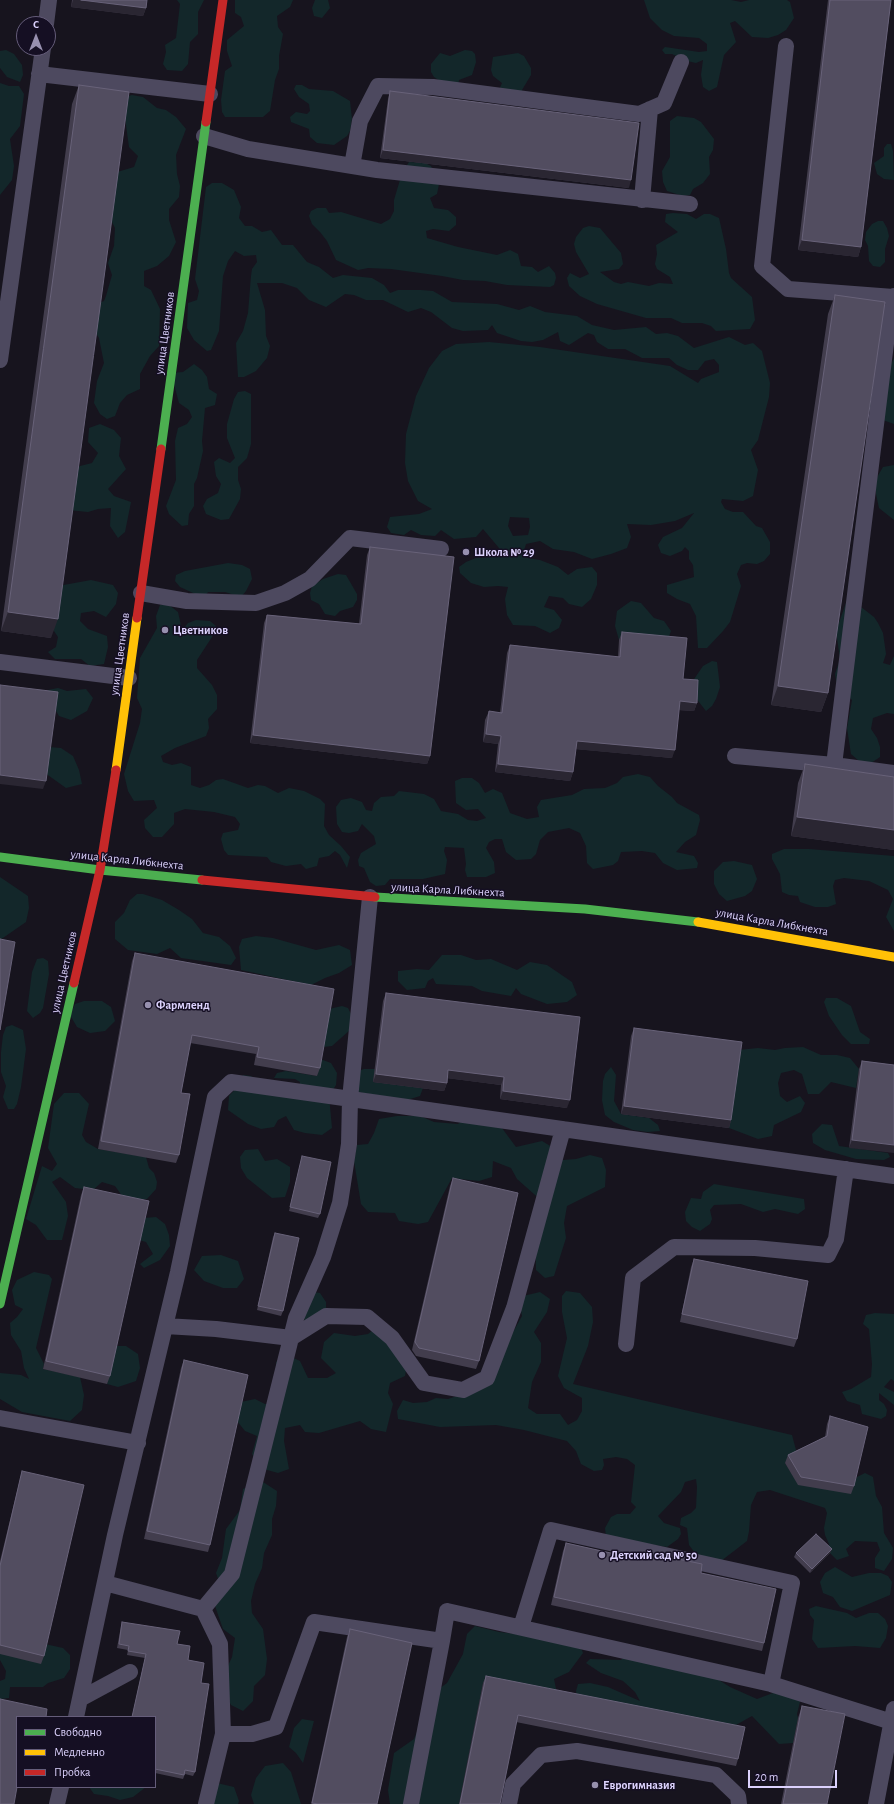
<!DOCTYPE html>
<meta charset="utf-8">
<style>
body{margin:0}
#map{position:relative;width:894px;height:1804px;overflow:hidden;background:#17141e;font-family:"Alegreya Sans",sans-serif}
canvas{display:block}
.legend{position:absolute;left:16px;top:1716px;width:140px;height:72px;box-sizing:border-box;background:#150f23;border:1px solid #655d7a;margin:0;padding:5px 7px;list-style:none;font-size:12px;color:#dcd2fd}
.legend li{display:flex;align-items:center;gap:8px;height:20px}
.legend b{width:20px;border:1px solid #655d7a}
.north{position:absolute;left:16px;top:16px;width:40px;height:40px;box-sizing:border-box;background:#150f23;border:1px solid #655d7a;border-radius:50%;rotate:0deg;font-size:11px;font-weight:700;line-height:16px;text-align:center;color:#dcd2fd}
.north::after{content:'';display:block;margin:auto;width:14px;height:18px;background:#9790af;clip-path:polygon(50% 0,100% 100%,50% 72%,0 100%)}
.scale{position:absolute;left:748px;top:1770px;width:89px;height:18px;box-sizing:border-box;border:2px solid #dcd2fd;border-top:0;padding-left:5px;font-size:12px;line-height:14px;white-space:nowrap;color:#dcd2fd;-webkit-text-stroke:3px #150f23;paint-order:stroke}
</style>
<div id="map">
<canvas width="894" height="1804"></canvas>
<ul class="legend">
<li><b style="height:5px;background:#4caf50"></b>Свободно</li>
<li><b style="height:5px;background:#ffc107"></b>Медленно</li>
<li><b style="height:5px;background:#c62828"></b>Пробка</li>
</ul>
<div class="north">С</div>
<div class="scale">20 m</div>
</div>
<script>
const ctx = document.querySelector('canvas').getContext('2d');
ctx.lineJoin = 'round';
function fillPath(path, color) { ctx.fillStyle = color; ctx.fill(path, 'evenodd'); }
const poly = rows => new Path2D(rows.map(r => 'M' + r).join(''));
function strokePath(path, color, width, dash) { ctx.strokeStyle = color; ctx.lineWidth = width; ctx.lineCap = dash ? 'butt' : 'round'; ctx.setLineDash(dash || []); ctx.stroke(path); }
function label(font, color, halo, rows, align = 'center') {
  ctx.font = font + ' "Alegreya Sans",sans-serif'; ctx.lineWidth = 3; ctx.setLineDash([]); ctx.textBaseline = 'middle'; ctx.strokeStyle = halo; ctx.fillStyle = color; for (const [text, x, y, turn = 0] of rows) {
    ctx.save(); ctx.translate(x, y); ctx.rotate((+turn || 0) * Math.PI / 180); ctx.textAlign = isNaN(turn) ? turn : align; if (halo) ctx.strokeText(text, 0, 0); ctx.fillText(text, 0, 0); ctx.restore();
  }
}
const green = poly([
 [177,0,204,0,198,12,198,34,190,42,188,64,182,71,167,70,163,64,166,52,165,45,176,38,180,4],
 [235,0,293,0,290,7,277,16,278,27,283,34,279,56,279,69,275,80,270,111,263,117,225,117,222,112,221,100,225,71,232,66,227,51,227,40,244,26,241,17,235,13],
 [315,0,328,0,330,8,322,18,314,16,312,8],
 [644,0,731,0,741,2,749,0,787,0,790,2,794,18,786,30,778,35,768,38,752,37,735,21,730,23,736,42,724,55,717,87,709,91,703,87,701,75,703,60,696,63,687,61,672,54,665,54,662,50,665,47,699,52,707,51,707,44,699,38,674,36,662,30,650,18],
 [6,50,14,54,22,65,23,75,20,82,7,77,0,68,0,51],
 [465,50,472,51,475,54,476,62,472,75,459,80,458,85,440,81,434,77,431,72,431,64,440,53,450,56],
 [518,53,524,56,531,68,531,75,522,90,524,94,499,90,502,83,493,76,491,70,493,57],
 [0,83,9,86,19,86,24,94,20,126,10,139,14,166,12,180,0,195],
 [296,85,302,85,309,89,333,91,350,101,352,119,350,131,347,136,334,145,317,143,310,137,309,129,291,122,290,117,296,112,307,114,310,111,309,104,299,97,294,89],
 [132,95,143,97,157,108,166,110,176,117,186,129,176,155,177,174,180,186,179,197,169,209,169,220,176,242,169,256,157,266,144,271,144,286,151,290,160,309,159,346,150,356,140,374,140,389,127,395,120,403,115,416,107,419,100,414,94,403,97,381,104,363,99,338,93,328,96,304,104,301,106,296,112,275,108,263,114,246,115,228,108,214,114,173,134,167,138,156,129,147,125,118,119,99],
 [677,116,694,118,701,122,714,139,713,150,709,157,710,174,703,183,693,189,690,195,683,196,667,191,663,182,662,171,670,157,670,121],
 [887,144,891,144,893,151,894,180,884,179,877,174,874,163,884,156,884,148],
 [409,162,425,163,431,166,439,184,437,194,430,198,434,208,448,210,456,217,456,225,449,231,433,229,426,231,427,238,458,247,497,255,510,250,518,254,521,266,532,267,538,272,549,266,555,273,556,278,554,285,550,287,507,285,485,281,463,280,442,276,391,269,368,268,358,270,336,260,327,241,320,232,312,224,309,216,311,211,317,208,326,208,329,213,341,212,381,224,390,219,394,211,394,200,402,173],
 [212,183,222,183,234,190,241,207,239,218,245,226,252,226,262,232,271,230,282,245,293,245,307,262,319,267,333,278,343,275,372,278,384,285,390,293,398,290,421,290,433,291,452,302,497,304,519,310,530,306,545,312,577,316,592,325,614,330,646,327,656,334,667,333,678,336,694,348,729,337,745,345,753,343,762,351,770,383,769,397,758,440,751,450,758,470,753,496,743,501,722,499,721,502,725,509,733,512,743,512,756,526,762,528,770,542,770,554,764,561,757,564,747,563,741,565,737,574,741,586,730,622,723,631,707,648,698,648,696,616,690,604,677,599,667,593,667,585,694,577,693,565,689,559,689,551,685,547,682,551,670,556,661,553,658,545,663,537,682,528,694,513,675,521,651,525,627,524,631,537,627,548,611,554,592,559,574,552,553,549,540,541,526,544,522,557,540,560,558,567,568,575,577,569,592,567,597,573,597,585,591,599,582,607,569,604,563,598,549,596,544,607,554,610,562,620,559,628,550,633,535,626,513,625,507,615,505,599,508,587,498,586,484,587,471,583,460,573,459,567,466,562,476,558,501,556,499,548,483,529,476,537,454,539,441,530,435,536,421,535,411,530,404,535,391,533,387,527,390,517,419,514,432,509,418,501,408,481,405,463,406,434,416,396,429,368,442,351,456,344,489,342,540,347,670,366,698,383,701,379,719,372,719,365,714,359,705,361,698,370,688,370,677,365,669,358,642,358,625,349,608,349,597,342,594,335,588,333,569,345,560,341,558,332,543,340,532,342,521,341,497,333,492,325,488,330,463,331,452,328,431,312,421,308,408,312,383,300,366,300,354,295,345,294,326,307,309,300,297,288,282,283,257,283,265,310,266,336,270,346,267,358,256,371,244,377,238,377,236,343,243,331,248,313,251,276,252,269,257,262,256,255,244,256,235,251,228,261,223,276,219,331,211,350,207,351,194,340,187,328,188,303,197,300,199,291,195,279,206,187],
 [510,517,529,518,530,527,528,535,513,536,508,526],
 [673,213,687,214,696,219,704,214,710,214,719,218,726,249,729,273,731,278,752,297,755,320,750,329,716,331,711,326,702,323,682,323,671,318,646,318,597,304,580,296,569,286,567,278,570,273,580,278,589,274,576,252,574,244,576,237,583,228,589,226,600,228,621,253,623,264,619,269,600,272,614,282,621,284,628,282,649,286,659,283,673,284,670,277,657,269,655,264,657,254,656,245,678,232,665,222,666,214],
 [878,221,883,221,887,228,889,236,885,249,885,262,880,267,873,266,869,261,868,246,865,240,866,232,872,224],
 [894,358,894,424,877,418,866,407,870,372,883,368,892,362],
 [194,364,202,370,207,377,209,389,217,394,215,405,205,408,202,441,203,451,197,478,194,484,194,506,189,514,188,525,182,526,169,514,166,506,176,480,175,441,178,428,187,424,192,417,189,410,179,403,171,373,183,372],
 [245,391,251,394,251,444,247,458,238,467,238,480,241,489,240,499,229,519,221,520,206,514,203,506,207,499,218,493,221,484,216,476,214,462,219,458,230,463,235,458,227,438,227,424,234,399,238,392],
 [100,424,114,430,121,438,119,456,126,469,108,489,114,496,131,502,125,532,118,538,110,526,111,508,98,509,88,512,68,510,74,471,80,466,92,463,98,453,88,442,89,428],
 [894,465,894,520,879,508,876,494,876,479,883,467],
 [228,563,242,565,250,569,252,579,246,591,241,597,225,592,208,592,204,598,180,587,175,581,176,575,185,571],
 [338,574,346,575,357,594,357,600,353,607,340,611,335,616,325,614,319,604,311,600,310,593,312,586,323,579],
 [91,580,113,585,118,593,116,604,106,617,94,611,81,613,80,621,88,629,107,636,108,647,104,664,90,666,81,659,55,659,48,652,56,647,58,637,52,628,58,586],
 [847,600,861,607,874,617,878,623,883,633,886,654,883,663,890,665,894,656,894,714,887,713,873,718,871,729,877,738,880,747,880,757,871,763,859,761,851,754,847,728,852,700,837,686,835,674,840,659,836,631],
 [631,601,641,603,654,618,664,621,671,631,666,645,619,640,615,626,617,611],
 [160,605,169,605,178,612,182,630,188,623,196,620,210,621,216,626,212,637,197,660,197,668,212,685,217,695,217,709,208,719,209,728,206,736,175,748,161,756,163,762,172,765,181,763,191,767,191,785,200,788,209,785,216,780,223,779,248,788,258,785,265,786,278,793,289,788,304,791,320,799,325,804,324,826,329,835,341,846,350,857,347,868,340,855,335,851,329,856,319,858,317,866,306,869,301,864,286,866,271,862,267,857,228,855,224,850,221,839,223,833,238,830,240,824,235,817,214,812,185,809,174,813,174,824,162,837,153,837,145,828,144,820,157,808,154,800,134,801,128,791,124,774,140,723,142,709,137,698,140,658,157,628,156,616],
 [712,661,717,662,720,687,716,699,712,706,706,711,688,688,703,666],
 [58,688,67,691,86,689,93,698,87,711,71,720,59,716,49,699,48,690],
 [49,747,61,748,73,756,79,770,82,784,66,788,45,773],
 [638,774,650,777,658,786,672,797,677,803,699,815,700,820,696,835,685,842,676,852,694,856,698,863,697,868,677,870,663,863,655,853,642,851,621,852,618,861,613,865,593,869,587,863,586,846,580,833,569,828,548,832,540,840,536,854,531,859,516,860,506,852,502,839,495,839,489,842,486,848,494,862,495,873,486,877,467,877,465,870,466,864,464,848,445,847,444,851,447,860,445,874,423,879,390,879,385,885,376,886,370,882,364,868,359,866,358,860,361,853,376,844,374,836,362,824,358,831,349,833,342,832,337,824,336,807,341,800,351,798,362,802,366,810,372,811,374,803,381,797,394,796,399,791,424,794,434,799,441,811,458,814,468,820,477,821,486,818,478,809,466,810,456,803,455,781,462,778,472,778,479,783,485,793,493,789,502,793,510,813,527,819,539,817,537,807,541,800,572,795,584,789,605,788,617,783,623,777],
 [784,849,809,849,894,856,894,931,886,917,893,899,888,890,869,881,844,878,835,880,833,886,836,904,828,907,815,907,800,902,798,896,789,895,782,892,780,874,772,859,772,854],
 [734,861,752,865,757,879,752,891,745,896,727,901,719,894,714,884,714,871,723,862],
 [0,877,28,896,29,908,26,922,0,940],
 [137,894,143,894,162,900,179,910,192,919,203,933,219,937,230,946,236,958,231,965,181,958,170,948,157,954,128,950,115,939,115,922,124,913,130,900],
 [256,936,273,938,316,950,339,945,350,950,352,965,339,973,325,978,311,985,241,970,239,947,242,939],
 [442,955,461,955,476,960,491,959,517,970,530,962,547,965,572,982,577,995,567,1002,547,1004,521,994,516,988,511,996,482,991,472,986,436,984,433,978,428,981,425,988,407,990,398,981,398,971,417,969,429,970],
 [43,958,48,961,49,974,43,1008,40,1013,33,1018,27,1011,32,972,37,959],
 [826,998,837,998,851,1006,860,1032,870,1039,869,1044,851,1044,842,1035,829,1016,824,1002],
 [84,1001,102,1001,111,1007,115,1021,105,1031,90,1033,77,1027,70,1015,75,1004],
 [342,1006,348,1008,354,1020,350,1030,332,1046,323,1047,329,1009],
 [12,1025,23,1030,26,1049,21,1087,17,1104,14,1109,8,1109,3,1097,6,1086,1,1072,1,1052,3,1035,6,1027],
 [803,1047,821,1055,837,1055,850,1058,859,1069,856,1088,831,1082,819,1094,808,1094,802,1074,794,1070,781,1073,778,1083,780,1096,787,1102,800,1096,805,1103,801,1112,774,1125,772,1136,758,1139,729,1128,739,1050,758,1048,775,1050,785,1048],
 [320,1059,331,1063,337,1073,336,1085,329,1096,332,1128,322,1135,305,1133,294,1130,286,1116,278,1120,274,1127,261,1129,248,1124,228,1110,229,1096,238,1086,243,1075,251,1076,261,1086,299,1091,300,1082,295,1079,274,1078,277,1073,286,1071,317,1076],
 [611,1067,616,1075,614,1101,621,1114,649,1118,658,1125,660,1131,648,1132,633,1130,614,1122,605,1115,602,1100,603,1081,605,1074],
 [364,1069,375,1069,373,1082,423,1088,420,1096,407,1100,351,1091,352,1073],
 [64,1093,79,1093,89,1104,82,1135,86,1142,98,1149,146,1157,149,1168,154,1173,157,1182,156,1189,147,1199,125,1200,115,1186,102,1182,93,1190,75,1188,60,1177,52,1182,66,1202,68,1216,62,1240,47,1240,36,1225,26,1219,42,1166,52,1171,57,1164,48,1148,54,1104],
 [397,1116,420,1116,434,1122,458,1124,468,1116,496,1120,516,1147,542,1141,557,1150,563,1160,576,1159,590,1155,602,1158,606,1170,605,1187,567,1206,564,1223,566,1238,554,1276,545,1278,536,1270,535,1229,543,1202,517,1179,511,1168,493,1161,492,1177,479,1181,452,1178,428,1222,418,1224,399,1221,395,1213,368,1212,361,1204,354,1161,357,1145,368,1144,374,1133,379,1119],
 [822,1124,832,1125,839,1146,888,1153,890,1157,884,1160,856,1159,825,1150,813,1143,812,1134],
 [258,1149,265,1161,277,1159,290,1167,290,1182,285,1197,272,1198,247,1178,241,1168,240,1157,245,1150],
 [714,1184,804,1199,805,1209,798,1214,775,1209,763,1212,741,1204,714,1205,710,1210,712,1219,710,1224,700,1231,692,1227,686,1221,685,1212,691,1198,701,1199,703,1192],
 [156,1217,165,1224,169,1235,170,1246,160,1260,144,1268,140,1264,153,1254,146,1242,139,1240,144,1218],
 [221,1255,238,1261,244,1279,237,1288,223,1288,204,1281,194,1270,202,1256],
 [34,1272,49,1275,52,1279,36,1348,44,1364,43,1369,80,1377,84,1395,82,1410,70,1421,22,1412,0,1399,0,1373,21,1375,29,1379,24,1368,21,1351,11,1335,10,1323,17,1317,23,1309,15,1305,12,1290,17,1280],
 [308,1291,320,1293,326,1302,326,1316,316,1322,296,1318],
 [566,1291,580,1293,592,1307,593,1322,588,1346,573,1384,792,1435,796,1450,791,1460,785,1463,799,1485,853,1485,857,1477,865,1473,873,1477,876,1496,882,1507,884,1533,893,1548,892,1559,884,1571,875,1568,875,1558,880,1550,877,1542,855,1541,846,1549,849,1556,837,1560,830,1553,829,1544,825,1535,824,1528,827,1513,825,1508,770,1490,757,1492,751,1505,749,1531,747,1541,721,1561,701,1561,689,1545,687,1528,680,1525,681,1518,691,1513,696,1508,697,1487,696,1479,685,1482,681,1492,658,1516,664,1523,680,1528,681,1534,678,1539,667,1547,606,1537,605,1528,611,1517,617,1514,630,1514,636,1507,631,1502,635,1465,627,1459,616,1457,603,1459,604,1465,602,1470,594,1471,581,1464,576,1451,567,1441,524,1430,496,1425,440,1427,398,1419,397,1411,403,1400,413,1403,427,1402,436,1398,448,1399,463,1394,512,1334,522,1316,520,1306,523,1296,540,1292,550,1299,547,1312,534,1332,541,1343,541,1362,532,1382,528,1408,537,1414,560,1414,568,1425,577,1420,582,1411,582,1398,564,1388,558,1376,567,1338,562,1312,562,1296],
 [875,1313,894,1314,894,1381,891,1379,884,1387,894,1392,894,1405,879,1393,879,1400,884,1404,887,1410,886,1416,881,1419,862,1414,860,1405,847,1401,842,1392,851,1389,871,1377,872,1364,869,1329,863,1324,866,1315],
 [378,1326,408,1360,405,1376,390,1383,388,1393,393,1404,386,1432,371,1429,360,1421,319,1433,305,1432,300,1425,285,1428,284,1441,289,1469,278,1473,260,1468,252,1454,257,1436,245,1431,237,1421,241,1402,255,1399,265,1404,275,1403,276,1362,287,1355,300,1361,308,1378,327,1378,336,1373,321,1358,324,1342,334,1333,355,1336,368,1334],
 [116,1346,126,1346,138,1354,140,1368,136,1381,118,1387,107,1384],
 [263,1482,277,1491,276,1506,272,1519,272,1535,264,1553,262,1568,255,1584,251,1601,252,1613,263,1629,267,1659,265,1675,254,1686,253,1701,243,1711,231,1705,227,1697,227,1668,232,1657,235,1638,223,1629,215,1606,221,1587,216,1573,222,1558,226,1529,240,1510,243,1489,255,1483],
 [835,1567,852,1577,869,1573,881,1573,888,1576,892,1582,890,1595,852,1611,840,1607,833,1597,823,1593,820,1582,825,1573],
 [816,1606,847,1613,856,1618,869,1613,878,1613,885,1619,888,1626,886,1638,880,1648,855,1646,818,1648,812,1639,814,1620,810,1615,809,1609],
 [475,1626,499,1632,524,1635,545,1633,558,1627,570,1632,578,1640,583,1653,569,1672,554,1679,558,1698,483,1683,459,1804,390,1804,388,1790,394,1753,414,1739,432,1694,447,1683,463,1654,467,1634],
 [45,1644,63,1648,70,1655,70,1669,64,1678,48,1683,43,1687,10,1687,9,1698,0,1699,0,1681,5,1679,6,1671,0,1660,0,1654],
 [629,1652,700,1668,730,1687,757,1699,773,1693,802,1694,797,1714,798,1718,793,1743,779,1744,752,1716,736,1725,578,1702,576,1691,578,1684,590,1683,608,1687,640,1701,635,1692,623,1681,601,1673,586,1663,590,1659,621,1660],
 [302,1719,314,1721,303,1763,296,1753,289,1747,294,1728],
 [283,1763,291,1772,301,1804,254,1804,251,1795,256,1778,265,1766],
 [217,1783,234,1787,239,1801,238,1804,206,1804],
 [89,1787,146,1787,133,1797,120,1800,108,1796,94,1794]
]);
const lane = poly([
 [46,24,49,0],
 [786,46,762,266,788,289,894,297],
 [39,74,210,94],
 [204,136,248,149,377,170,690,204],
 [352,166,360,121,378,86,433,87,639,114,664,103,681,62],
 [642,200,650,109],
 [894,296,890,311,834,765,894,773],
 [0,360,43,48],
 [141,593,187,601,256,603,285,593,310,579,350,538,441,549],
 [0,662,129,678],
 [735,756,834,765],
 [165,1326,216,1329,291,1338,326,1316,367,1317,392,1338,424,1383,463,1390,487,1378,514,1308,563,1129],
 [626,1344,633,1278,674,1247,755,1248,828,1255,836,1239,846,1169],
 [0,1418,138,1443],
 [105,1583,203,1609,220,1644,223,1734],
 [203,1609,232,1574,296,1318,323,1257,340,1203,349,1144,350,1099,370,897],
 [521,1627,551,1530,792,1583,771,1684],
 [442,1641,447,1611,771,1684,892,1722],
 [80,1699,130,1672],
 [76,1717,115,1535,178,1272,215,1097,231,1082,894,1176],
 [57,1804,61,1787],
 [206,1804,223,1734,252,1734,276,1727,314,1622,442,1641,411,1804],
 [509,1804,513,1784,541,1755,577,1751,716,1775,738,1796,739,1804],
 [876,1804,894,1709]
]);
const fast = poly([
 [161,449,206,122],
 [0,857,100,870,202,880],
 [375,897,585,909,698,922],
 [0,1304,74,983]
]);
const slow = poly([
 [116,770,137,618],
 [698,922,894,957]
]);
const jam = poly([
 [206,122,223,0],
 [137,618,161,449],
 [202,880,375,897],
 [74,983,100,870,116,770]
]);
const wall = poly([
 [72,0,147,0,146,8,143,16,71,7],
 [828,0,891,0,861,247,858,257,798,250],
 [79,85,51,638,1,631,72,104],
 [390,91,629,188,380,158,388,99],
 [835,295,828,693,821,712,771,705,828,314],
 [370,547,430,756,427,764,250,743,264,623,267,615,359,624,367,555],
 [622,632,683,679,697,703,694,711,679,710,672,758,576,749,573,772,570,781,495,772,498,744,483,742,485,720,489,711,500,713,507,653,510,645,618,657,619,640],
 [805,764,894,777,894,850,791,836,798,783],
 [135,953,320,1068,317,1076,254,1065,256,1054,190,1043,181,1093,179,1155,176,1163,98,1149,132,961],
 [386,993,567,1108,500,1099,501,1085,447,1078,447,1083,444,1091,373,1082,383,1001],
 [634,1028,731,1120,729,1128,621,1114,631,1036],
 [862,1061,894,1065,849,1148,859,1069],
 [302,1156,320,1214,318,1218,289,1211],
 [453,1178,479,1361,476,1369,416,1356,412,1350,450,1186],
 [84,1187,110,1376,107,1384,43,1369,81,1195],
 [275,1233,283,1311,281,1316,257,1310,273,1237],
 [694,1259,797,1339,794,1347,680,1322,691,1267],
 [184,1360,210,1545,208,1552,144,1539,181,1368],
 [830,1416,854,1486,851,1494,798,1485,785,1463,788,1455,825,1437,827,1424],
 [22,1471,44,1656,41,1664,0,1654,0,1561,20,1479],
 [566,1543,641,1560,644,1552,701,1573,764,1643,762,1651,551,1605,563,1551],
 [832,1549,830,1553,810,1573,794,1557,796,1553],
 [122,1622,177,1644,201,1683,195,1772,193,1776,185,1774,183,1779,155,1773,155,1717,132,1717,145,1658,127,1655,128,1650,117,1648,121,1626],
 [350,1629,377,1804,311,1804,347,1637],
 [486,1676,738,1759,736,1766,516,1722,500,1804,459,1804,483,1683],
 [802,1706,827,1804,781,1804,798,1718]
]);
const shadedWall = poly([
 [73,0,81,0,146,8,143,16,71,7],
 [383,150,631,180,629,188,380,158],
 [802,240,861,247,858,257,798,250],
 [8,612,58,619,51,638,1,631],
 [778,686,828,693,821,712,771,705],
 [680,701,697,703,694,711,677,710],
 [486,734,501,736,498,744,483,742],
 [253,735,430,756,427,764,250,743],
 [577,741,675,750,672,758,574,749],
 [498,764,573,772,570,781,495,772],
 [0,775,46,781,43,789,0,784],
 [797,817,894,830,894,850,791,836],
 [448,1070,504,1077,501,1085,446,1078],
 [376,1074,447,1083,444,1091,373,1082],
 [503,1091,570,1100,567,1108,500,1099],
 [624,1106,731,1120,729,1128,621,1114],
 [852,1140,894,1145,894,1153,849,1148],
 [832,1549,830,1553,810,1573,812,1569]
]);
const building = poly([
 [81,0,147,0,146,8,81,0],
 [830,0,891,0,861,247,802,240,830,0],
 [79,85,129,92,58,619,8,612,79,85],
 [390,91,639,123,631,180,383,150,390,91],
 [835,295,885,302,828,693,778,686,835,295],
 [370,547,454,557,430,756,253,735,267,615,361,624,370,547],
 [622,632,687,638,683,679,698,680,697,703,680,701,675,750,577,741,573,772,498,764,501,736,486,734,489,711,502,713,510,645,620,657,622,632],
 [0,685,58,692,46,781,0,775,0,685],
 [805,764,894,777,894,830,797,817,805,764],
 [0,939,15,942,0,1030,0,939],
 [135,953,334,989,320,1068,257,1057,259,1047,192,1035,181,1093,190,1094,179,1155,101,1141,135,953],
 [386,993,580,1017,570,1100,503,1091,504,1077,448,1070,447,1083,376,1074,386,993],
 [634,1028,742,1042,731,1120,624,1106,634,1028],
 [862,1061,894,1065,894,1145,852,1140,862,1061],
 [302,1156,331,1162,320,1214,290,1207,302,1156],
 [453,1178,518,1193,479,1361,419,1348,415,1342,453,1178],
 [84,1187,149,1201,110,1376,46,1361,84,1187],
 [275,1233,299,1238,283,1311,258,1306,275,1233],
 [694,1259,808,1281,797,1339,682,1314,694,1259],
 [184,1360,248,1375,210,1545,147,1531,184,1360],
 [830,1416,868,1427,854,1486,801,1477,788,1455,827,1436,830,1416],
 [22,1471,84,1485,44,1656,0,1645,0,1566,22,1471],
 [816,1534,832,1549,812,1569,796,1553,816,1534],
 [566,1543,642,1560,644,1552,702,1564,701,1573,776,1589,764,1643,554,1597,566,1543],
 [122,1622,180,1631,177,1644,190,1646,188,1660,204,1663,201,1683,209,1684,195,1772,185,1770,184,1775,155,1769,155,1717,132,1717,146,1654,128,1651,129,1646,119,1644,122,1622],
 [350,1629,412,1643,377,1804,318,1804,312,1803,350,1629],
 [486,1676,745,1727,738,1759,518,1715,500,1804,460,1804,486,1676],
 [0,1699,47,1709,46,1717,17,1717,17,1787,14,1804,0,1804,0,1699],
 [802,1706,845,1714,827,1804,783,1804,802,1706]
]);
const markers = [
 [466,552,4,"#9790af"],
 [165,630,4,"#9790af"],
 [148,1005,4,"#9790af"],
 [602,1555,4,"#9790af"],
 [595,1785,4,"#9790af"]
];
const streetNames = [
 ["улица Цветников",165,333,-82],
 ["улица Цветников",120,654,-82],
 ["улица Карла Либкнехта",127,860,6],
 ["улица Карла Либкнехта",448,890,3],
 ["улица Карла Либкнехта",772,922,10],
 ["улица Цветников",64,972,-77]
];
const poiNames = [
 ["Школа № 29",474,552],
 ["Цветников",173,630],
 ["Фармленд",156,1005],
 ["Детский сад № 50",610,1555],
 ["Еврогимназия",603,1785]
];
fillPath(green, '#13272a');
strokePath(lane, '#4d495f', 16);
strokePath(fast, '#4caf50', 9);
strokePath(slow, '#ffc107', 9);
strokePath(jam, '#c62828', 9);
fillPath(wall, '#423d4d');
fillPath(shadedWall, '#2a2632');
fillPath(building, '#524d60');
strokePath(building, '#686279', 1);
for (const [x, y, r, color] of markers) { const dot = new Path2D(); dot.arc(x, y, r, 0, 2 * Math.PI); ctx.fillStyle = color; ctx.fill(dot); strokePath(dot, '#150f23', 1.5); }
label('12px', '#dcd2fd', '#150f23', streetNames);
label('bold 12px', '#dcd2fd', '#150f23', poiNames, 'left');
</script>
